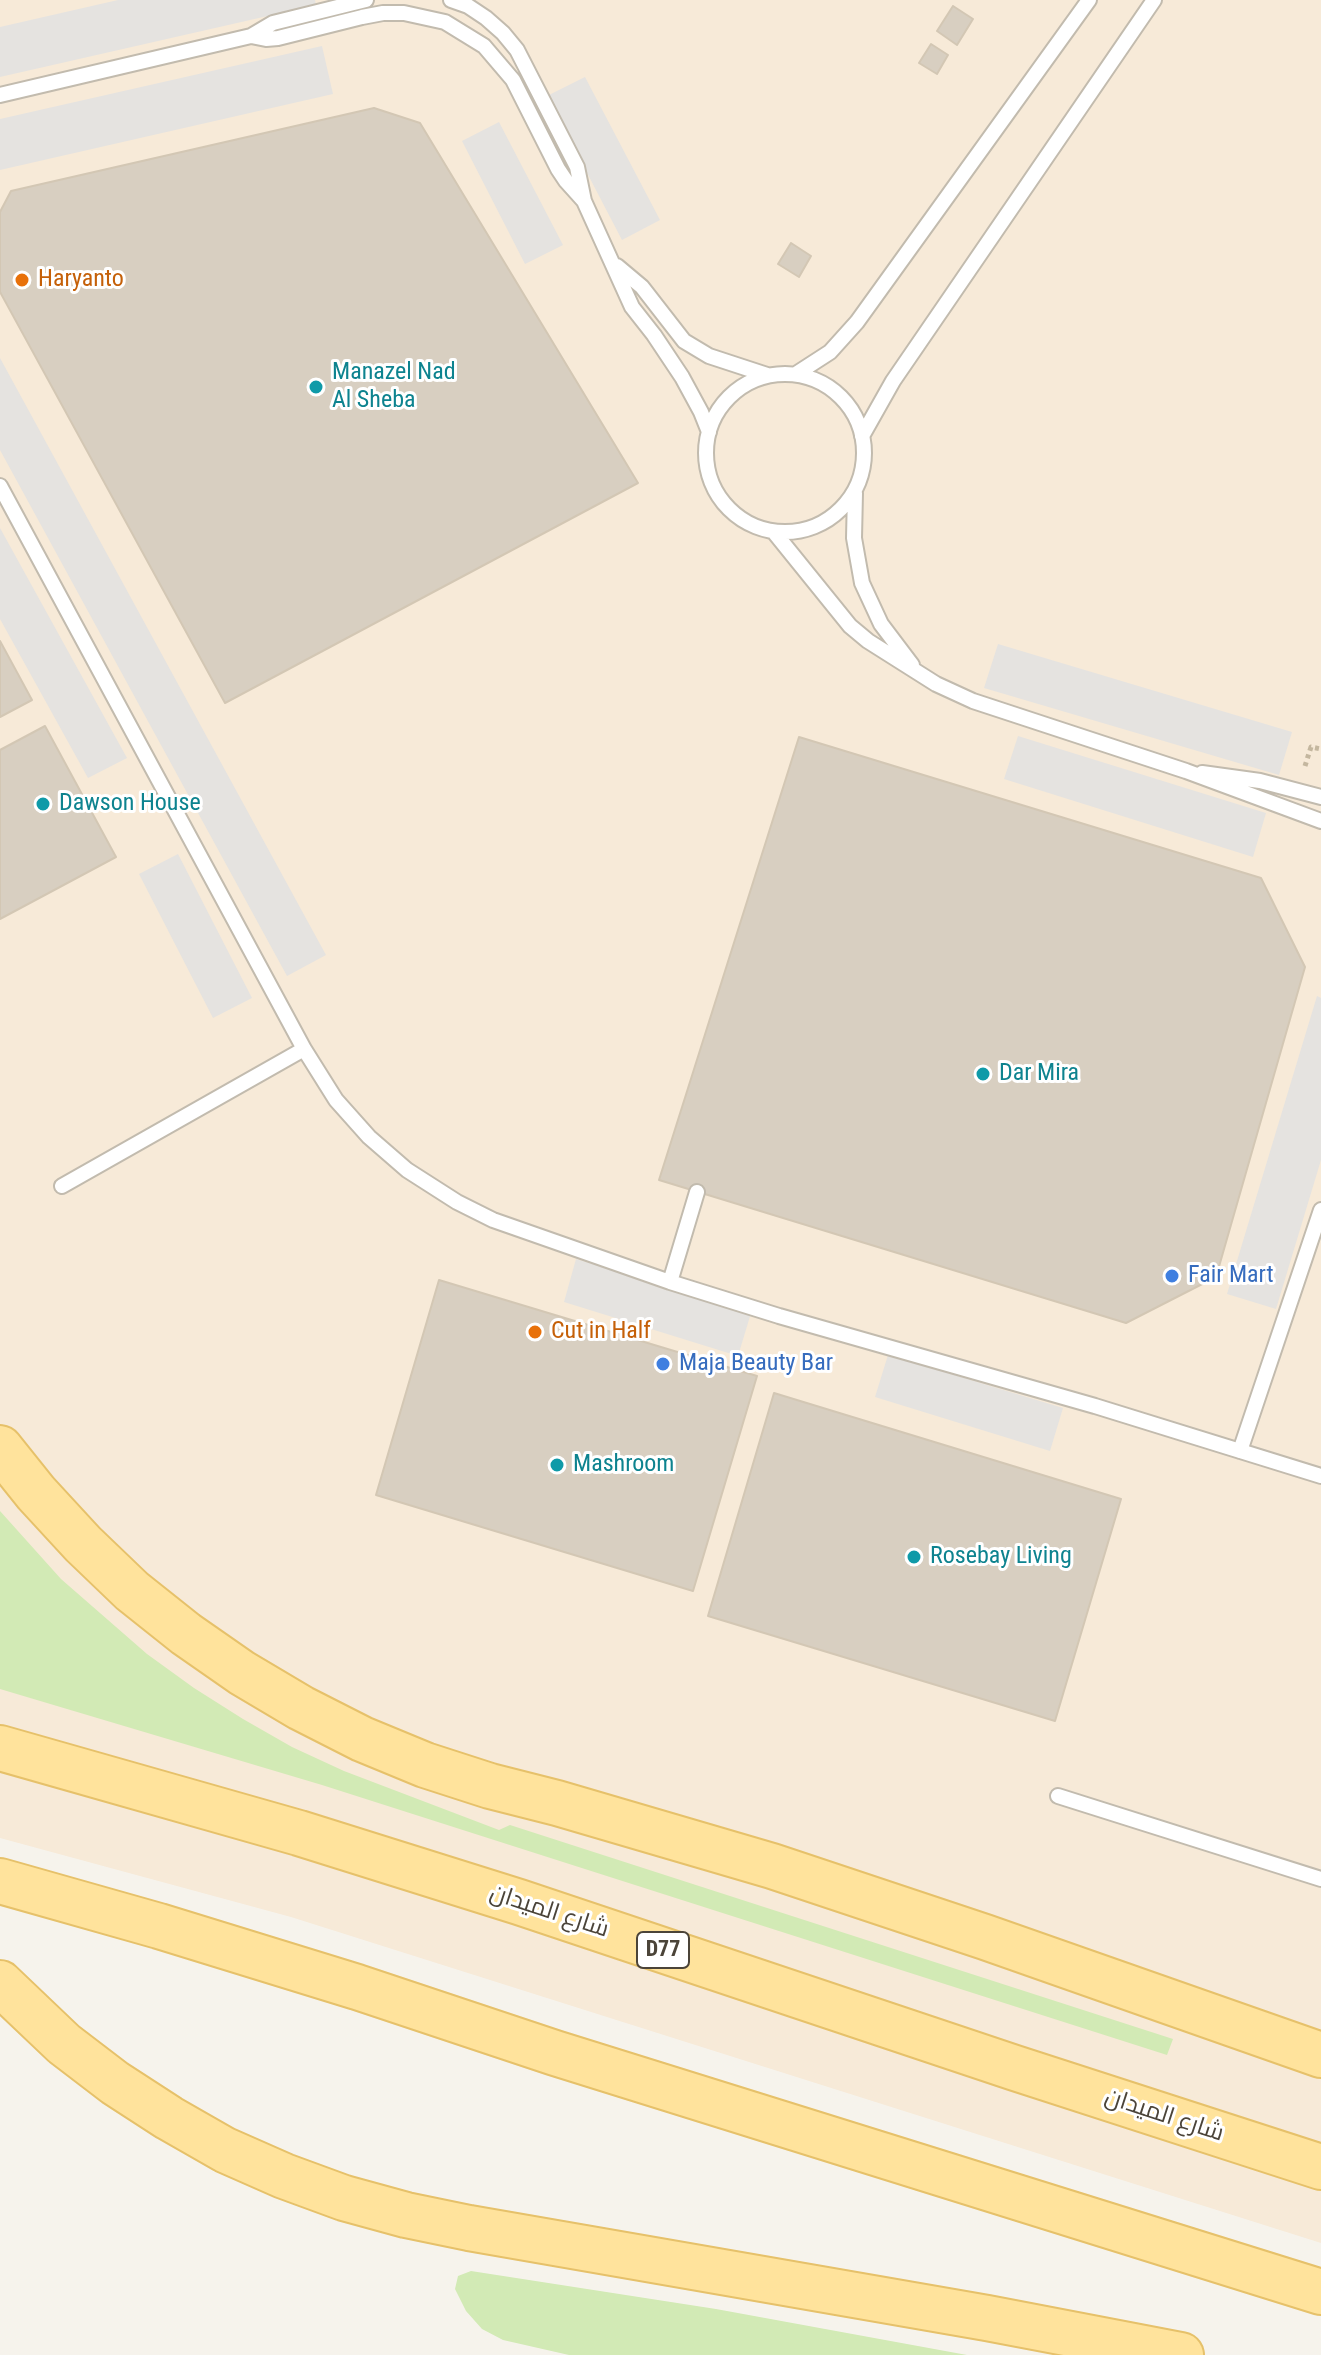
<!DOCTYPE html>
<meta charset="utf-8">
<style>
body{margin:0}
canvas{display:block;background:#f6f3ec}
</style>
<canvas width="1321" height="2355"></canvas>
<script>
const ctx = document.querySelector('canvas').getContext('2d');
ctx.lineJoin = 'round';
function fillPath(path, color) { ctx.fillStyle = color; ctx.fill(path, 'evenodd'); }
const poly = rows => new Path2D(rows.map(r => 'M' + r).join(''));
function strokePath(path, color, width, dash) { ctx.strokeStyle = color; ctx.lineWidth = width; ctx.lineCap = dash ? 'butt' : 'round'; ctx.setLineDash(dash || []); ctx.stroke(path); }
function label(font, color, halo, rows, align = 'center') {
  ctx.font = font + ' "Roboto Condensed",Cairo,sans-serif'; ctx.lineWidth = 6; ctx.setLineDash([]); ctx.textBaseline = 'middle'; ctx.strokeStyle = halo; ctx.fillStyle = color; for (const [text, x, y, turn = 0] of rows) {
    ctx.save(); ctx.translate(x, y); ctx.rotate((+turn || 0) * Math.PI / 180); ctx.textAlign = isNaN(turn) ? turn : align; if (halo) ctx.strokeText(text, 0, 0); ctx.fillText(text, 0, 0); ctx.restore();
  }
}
const commercial = poly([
 [0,0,1321,0,1321,2243,291,1917,0,1838]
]);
const green = poly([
 [0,1511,61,1579,147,1654,194,1688,243,1719,292,1747,344,1771,499,1830,510,1825,1173,2039,1167,2055,322,1785,0,1689],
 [471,2271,716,2309,967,2355,569,2355,503,2340,482,2329,466,2311,455,2289,458,2276]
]);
const parking = poly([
 [118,0,315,0,316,5,0,77,0,27],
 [322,46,333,94,0,170,0,119],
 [585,77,660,220,622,240,547,96],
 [499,122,563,245,525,264,462,141],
 [0,358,326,955,287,976,0,450],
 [0,528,127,758,88,778,0,619],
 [998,644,1292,732,1279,775,984,688],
 [1018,736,1266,813,1253,857,1004,779],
 [178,854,252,998,213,1018,139,874],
 [1317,996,1321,998,1321,1160,1276,1309,1227,1294],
 [576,1259,751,1313,738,1356,564,1302],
 [888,1355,1063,1408,1050,1451,875,1397]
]);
const building = poly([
 [953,6,973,19,957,45,937,31,953,6],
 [931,44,948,55,937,74,919,63,931,44],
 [374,108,420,123,638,483,225,703,0,292,0,212,11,191,374,108],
 [791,243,811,256,799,277,778,264,791,243],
 [0,641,32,700,0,717,0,641],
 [45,726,116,857,0,919,0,750,45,726],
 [799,737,1261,878,1305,967,1216,1277,1126,1323,659,1180,799,737],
 [439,1280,757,1376,693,1591,376,1495,439,1280],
 [774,1393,1121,1499,1055,1721,708,1616,774,1393]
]);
const path = poly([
 [1305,766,1311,747,1321,749]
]);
const service = poly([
 [451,0,468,6,486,18,503,33,517,50,577,167,584,201],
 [251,36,266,39,278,38,362,17,383,13,404,13,445,22,484,46,513,80,558,169,566,181,584,201,632,307,654,335,682,377,701,412,709,432],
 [0,95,251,36,273,23,366,0],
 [617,266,642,287,684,341,709,356,767,375],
 '706 453a79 79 0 1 1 158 0a79 79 0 1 1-158 0Z',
 [796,374,830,352,857,322,1089,0],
 [862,436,893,381,1154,0],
 [0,486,304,1049,336,1100,369,1137,407,1170,457,1202,493,1220,670,1282,779,1316,1095,1406,1321,1476],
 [855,493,854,538,862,583,881,624,912,665],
 [774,532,850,626,868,641,936,684,973,701,1186,771,1321,821],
 [1202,773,1260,781,1321,797],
 [62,1186,304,1049],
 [670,1282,697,1192],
 [1240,1451,1321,1210],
 [1058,1796,1321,1879]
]);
const primary = poly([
 [0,1448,36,1493,83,1544,132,1591,186,1634,242,1673,301,1708,362,1739,425,1765,490,1786,557,1803,772,1866,985,1937,1321,2055],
 [0,1748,299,1833,519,1902,1015,2068,1321,2167],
 [0,1881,159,1926,357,1987,555,2053,1321,2292],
 [0,1983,64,2044,115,2083,169,2118,225,2150,284,2176,344,2198,406,2215,469,2228,987,2318,1181,2355]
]);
const markers = [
 [22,280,8,"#e8710a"],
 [316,387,8,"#0f9aa8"],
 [43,804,8,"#0f9aa8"],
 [983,1074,8,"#0f9aa8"],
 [1172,1276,8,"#3f7fe0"],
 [535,1332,8,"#e8710a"],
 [663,1364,8,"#3f7fe0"],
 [557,1465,8,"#0f9aa8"],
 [914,1557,8,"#0f9aa8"]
];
const shields = [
 [663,1950,52]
];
const shieldNames = [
 ["D77",663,1950]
];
const foodNames = [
 ["Haryanto",38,280],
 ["Cut in Half",551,1332]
];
const cultureNames = [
 ["Manazel Nad",332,373],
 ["Al Sheba",332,401],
 ["Dawson House",59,804],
 ["Dar Mira",999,1074],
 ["Mashroom",573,1465],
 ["Rosebay Living",930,1557]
];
const shopNames = [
 ["Fair Mart",1188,1276],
 ["Maja Beauty Bar",679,1364]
];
const streetNames = [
 ["شارع الميدان",549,1912,18],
 ["شارع الميدان",1164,2116,18]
];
fillPath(commercial, '#f7ead8');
fillPath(green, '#d2eab5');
fillPath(parking, '#e5e3e0');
fillPath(building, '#d8cfc1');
strokePath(building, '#d3c7b4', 2);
strokePath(service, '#c2bbae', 18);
strokePath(primary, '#e6c16a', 48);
strokePath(path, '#c4b79f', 5, [4, 4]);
strokePath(service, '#fff', 14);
strokePath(primary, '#ffe39c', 44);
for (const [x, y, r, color] of markers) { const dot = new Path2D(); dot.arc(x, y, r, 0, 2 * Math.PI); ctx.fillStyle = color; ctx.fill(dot); strokePath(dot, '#fff', 3); }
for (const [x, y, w] of shields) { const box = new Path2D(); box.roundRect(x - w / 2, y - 18, w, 36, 6); ctx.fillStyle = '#fff'; ctx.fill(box); strokePath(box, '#4b4439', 2); }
label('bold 22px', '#4b4439', null, shieldNames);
label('24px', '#c56008', '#fff', foodNames, 'left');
label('24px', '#0d838f', '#fff', cultureNames, 'left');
label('24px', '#366cbe', '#fff', shopNames, 'left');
label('24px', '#4b4439', '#fff', streetNames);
</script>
